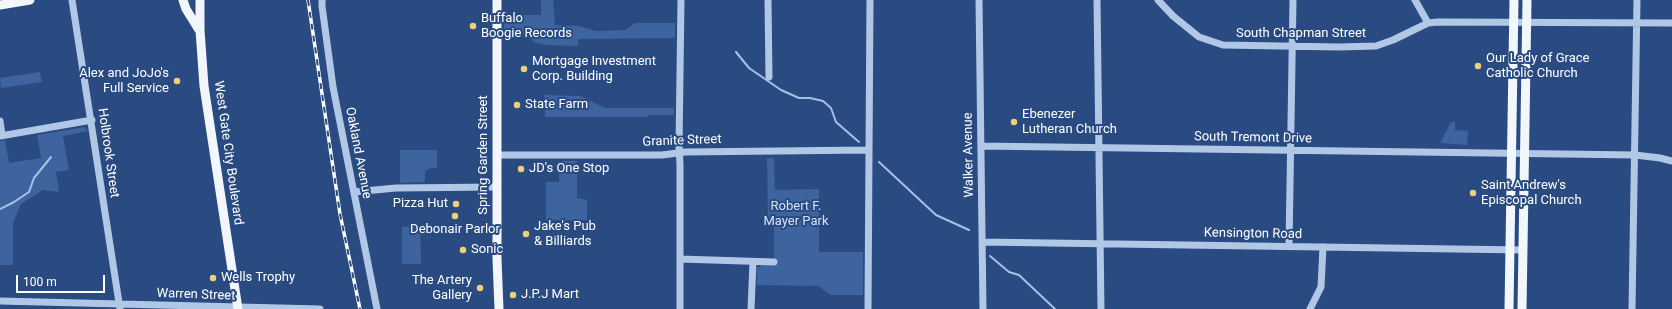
<!DOCTYPE html>
<style>
body{margin:0}
#map{position:relative;width:1672px;height:309px;overflow:hidden;background:#294b82;font-family:Roboto,sans-serif}
canvas{display:block}
.scale{position:absolute;left:16px;top:275px;width:89px;height:18px;box-sizing:border-box;border:2px solid #fff;border-top:0;padding-left:5px;font-size:12px;line-height:14px;white-space:nowrap;color:#fff;-webkit-text-stroke:3px #294b82;paint-order:stroke}
</style>
<div id="map">
<canvas width="1672" height="309"></canvas>
<div class="scale">100 m</div>
</div>
<script>
const ctx = document.querySelector('canvas').getContext('2d');
ctx.lineJoin = 'round';
function fillPath(path, color) { ctx.fillStyle = color; ctx.fill(path, 'evenodd'); }
const poly = rows => new Path2D(rows.map(r => 'M' + r).join(''));
function strokePath(path, color, width, dash) { ctx.strokeStyle = color; ctx.lineWidth = width; ctx.lineCap = dash ? 'butt' : 'round'; ctx.setLineDash(dash || []); ctx.stroke(path); }
function label(font, color, halo, rows, align = 'center') {
  ctx.font = font + ' Roboto,sans-serif'; ctx.lineWidth = 4; ctx.setLineDash([]); ctx.textBaseline = 'middle'; ctx.strokeStyle = halo; ctx.fillStyle = color; for (const [text, x, y, turn = 0] of rows) {
    ctx.save(); ctx.translate(x, y); ctx.rotate((+turn || 0) * Math.PI / 180); ctx.textAlign = isNaN(turn) ? turn : align; if (halo) ctx.strokeText(text, 0, 0); ctx.fillText(text, 0, 0); ctx.restore();
  }
}
const green = poly([
 [541,0,553,0,555,25,579,26,596,31,626,30,635,23,675,23,675,38,578,39,578,46,545,45,534,42,526,35,504,36,504,15,541,15],
 [40,72,42,82,1,88,0,78],
 [544,95,580,96,605,108,674,108,674,115,649,115,646,117,545,117],
 [1451,122,1455,122,1455,130,1468,131,1467,145,1440,143],
 [85,127,88,131,63,136,69,170,56,172,59,192,43,190,21,204,13,223,13,265,0,265,0,141,5,140,9,163,41,158,37,135],
 [400,150,437,150,437,168,430,168,425,171,425,182,400,183],
 [767,158,774,158,775,190,819,189,819,252,863,252,863,295,831,295,818,286,757,285,757,268,762,265,774,265,774,225,768,224],
 [559,161,577,161,577,198,587,200,587,220,546,220,546,182,559,182],
 [420,226,421,264,402,264,402,227]
]);
const stream = poly([
 [736,52,749,68,781,90,799,98,810,98,823,101,831,108,836,122,859,142],
 [879,162,936,215,969,230],
 [0,209,14,202,29,192,34,178,51,157],
 [990,256,1009,272,1019,275,1055,309]
]);
const minor = poly([
 [72,0,120,309],
 [322,0,322,6,333,87,377,309],
 [768,0,769,77],
 [979,0,983,309],
 [1097,0,1101,309],
 [1158,0,1173,16,1199,37,1223,45,1339,47,1376,46,1393,40,1428,23,1438,22,1672,23],
 [1415,0,1428,23],
 [0,121,2,135],
 [0,136,92,120],
 [981,146,1635,155,1660,158,1672,161],
 [497,155,662,155,685,152,868,150],
 [354,192,396,188,497,187],
 [982,242,1523,250],
 [1289,246,1293,0],
 [680,259,774,262],
 [0,301,320,309],
 [680,309,680,164,679,147,681,0],
 [751,309,753,262],
 [868,309,870,0],
 [1310,309,1321,287,1323,247],
 [1632,309,1637,0]
]);
const major = poly([
 [183,0,186,9,199,30],
 [200,0,200,30,204,86,238,309],
 [497,0,497,259,499,309],
 [0,5,30,0],
 [1509,309,1514,0],
 [1522,309,1527,0]
]);
const rail = poly([
 [308,0,340,214,360,309]
]);
const markers = [
 [473,26,4,"#edd178"],
 [1478,66,4,"#edd178"],
 [524,69,4,"#edd178"],
 [177,81,4,"#edd178"],
 [517,105,4,"#edd178"],
 [1014,122,4,"#edd178"],
 [521,169,4,"#edd178"],
 [1473,193,4,"#edd178"],
 [456,204,4,"#edd178"],
 [455,216,4,"#edd178"],
 [526,234,4,"#edd178"],
 [463,250,4,"#edd178"],
 [213,278,4,"#edd178"],
 [480,288,4,"#edd178"],
 [513,295,4,"#edd178"]
];
const poiNames = [
 ["Buffalo",481,19],
 ["Boogie Records",481,34],
 ["Our Lady of Grace",1486,59],
 ["Catholic Church",1486,74],
 ["Mortgage Investment",532,62],
 ["Corp. Building",532,77],
 ["Alex and JoJo's",169,74,"right"],
 ["Full Service",169,89,"right"],
 ["State Farm",525,105],
 ["Ebenezer",1022,115],
 ["Lutheran Church",1022,130],
 ["JD's One Stop",529,169],
 ["Saint Andrew's",1481,186],
 ["Episcopal Church",1481,201],
 ["Pizza Hut",448,204,"right"],
 ["Jake's Pub",534,227],
 ["& Billiards",534,242],
 ["Debonair Parlor",455,230,"center"],
 ["Sonic",471,250],
 ["Wells Trophy",221,278],
 ["The Artery",472,281,"right"],
 ["Gallery",472,296,"right"],
 ["J.P.J Mart",521,295]
];
const streetNames = [
 ["South Chapman Street",1301,34],
 ["South Tremont Drive",1253,138,1],
 ["Granite Street",682,141,-2],
 ["Holbrook Street",108,153,82],
 ["West Gate City Boulevard",228,153,82],
 ["Oakland Avenue",358,153,79],
 ["Spring Garden Street",484,155,-90],
 ["Walker Avenue",969,155,-91],
 ["Kensington Road",1253,234,1],
 ["Warren Street",196,295,2]
];
const parkNames = [
 ["Robert F.",796,207],
 ["Mayer Park",796,222]
];
fillPath(green, '#3d649f');
strokePath(stream, '#a6c1e6', 2);
strokePath(minor, '#b1c7e6', 7);
strokePath(major, '#f2f6fd', 9);
strokePath(rail, '#fff', 3.5);
strokePath(rail, '#294b82', 2, [6]);
for (const [x, y, r, color] of markers) { const dot = new Path2D(); dot.arc(x, y, r, 0, 2 * Math.PI); ctx.fillStyle = color; ctx.fill(dot); strokePath(dot, '#294b82', 1.5); }
label('13px', '#fff', '#294b82', poiNames, 'left');
label('13px', '#fff', '#294b82', streetNames);
label('13px', '#d4e2f5', '#294b82', parkNames);
</script>
